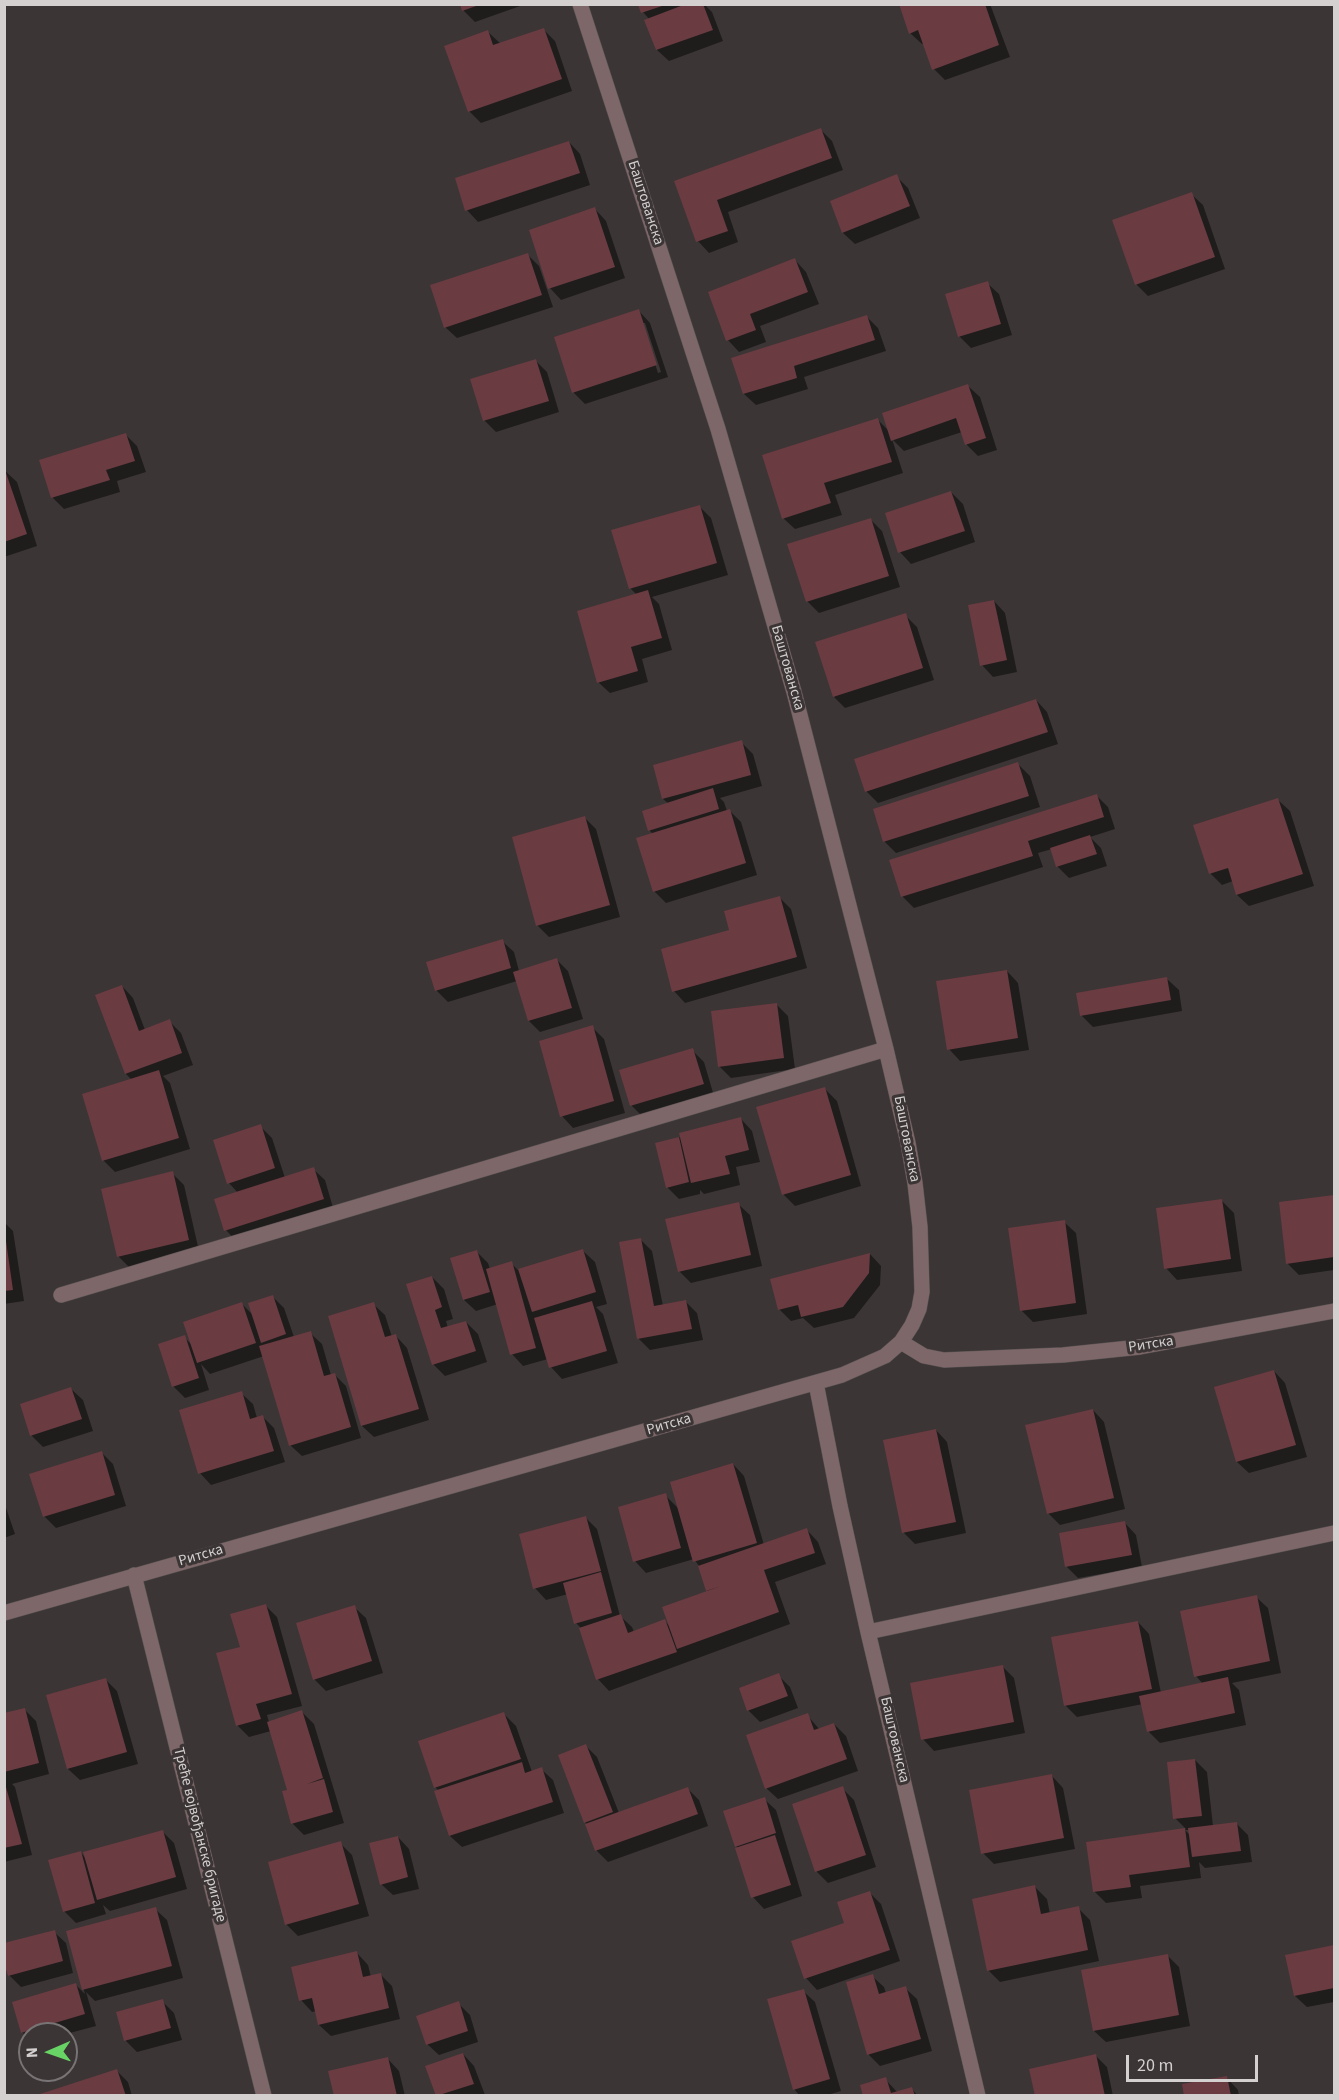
<!DOCTYPE html>
<meta charset="utf-8">
<style>
body{margin:0}
#map{position:relative;width:1339px;height:2100px;overflow:hidden;background:#3b3536;font-family:"Source Sans 3",sans-serif}
canvas{display:block}
.frame{position:absolute;inset:0;border:6px solid #d4d0d0;pointer-events:none}
.north{position:absolute;left:18px;top:2022px;width:60px;height:60px;box-sizing:border-box;background:#3b3536;border:2px solid #787374;border-radius:50%;rotate:268deg;font-size:16px;font-weight:700;line-height:24px;text-align:center;color:#d4d0d0}
.north::after{content:'';display:block;margin:auto;width:21px;height:27px;background:#68d465;clip-path:polygon(50% 0,100% 100%,50% 72%,0 100%)}
.scale{position:absolute;left:1126px;top:2055px;width:132px;height:27px;box-sizing:border-box;border:3px solid #d4d0d0;border-top:0;padding-left:8px;font-size:18px;line-height:21px;white-space:nowrap;color:#d4d0d0;-webkit-text-stroke:4px #3b3536;paint-order:stroke}
</style>
<div id="map">
<canvas width="1339" height="2100"></canvas>
<div class="frame"></div>
<div class="north">N</div>
<div class="scale">20 m</div>
</div>
<script>
const ctx = document.querySelector('canvas').getContext('2d');
ctx.lineJoin = 'round';
function fillPath(path, color) { ctx.fillStyle = color; ctx.fill(path, 'evenodd'); }
const poly = rows => new Path2D(rows.map(r => 'M' + r).join(''));
function strokePath(path, color, width, dash) { ctx.strokeStyle = color; ctx.lineWidth = width; ctx.lineCap = dash ? 'butt' : 'round'; ctx.setLineDash(dash || []); ctx.stroke(path); }
function label(font, color, halo, rows, align = 'center') {
  ctx.font = font + ' "Source Sans 3",sans-serif'; ctx.lineWidth = 6; ctx.setLineDash([]); ctx.textBaseline = 'middle'; ctx.strokeStyle = halo; ctx.fillStyle = color; for (const [text, x, y, turn = 0] of rows) {
    ctx.save(); ctx.translate(x, y); ctx.rotate((+turn || 0) * Math.PI / 180); ctx.textAlign = isNaN(turn) ? turn : align; if (halo) ctx.strokeText(text, 0, 0); ctx.fillText(text, 0, 0); ctx.restore();
  }
}
const shadow = poly([
 [461,4,523,5,475,22,463,10],
 [640,4,710,4,706,6,712,12,723,41,669,61,657,50,650,20,643,12],
 [900,4,990,4,1010,57,945,80,934,69,925,43,922,44,910,33],
 [543,29,555,41,572,91,481,123,469,111,488,32,501,44],
 [820,129,832,141,843,170,728,212,738,242,709,253,698,241,676,182],
 [569,142,580,154,590,185,478,222,467,210],
 [896,176,908,188,920,218,855,244,843,233,832,202],
 [1191,194,1203,205,1225,269,1148,296,1136,284],
 [595,209,606,221,625,278,561,300,550,288],
 [528,255,539,266,553,307,457,338,445,327],
 [795,260,806,272,819,304,760,326,766,342,739,352,728,340],
 [987,283,999,294,1012,335,971,348,959,336],
 [639,311,650,323,668,377,585,404,573,392],
 [642,323,645,323,661,372,658,373],
 [867,317,878,328,886,351,804,377,808,389,756,405,744,394,733,359],
 [536,361,547,372,559,412,496,432,484,420],
 [968,386,980,397,997,450,978,456,967,445,962,432,904,451,892,439,903,473,835,495,842,515,795,529,783,518,878,420,890,432],
 [125,434,137,446,146,472,117,481,120,492,64,509,53,498,41,461],
 [4,470,17,482,37,546,4,557],
 [951,492,963,504,975,542,911,564,900,552],
 [699,506,711,518,728,575,652,597,659,604,672,650,642,659,648,682,610,693,598,682,637,595,630,588],
 [871,520,882,531,900,587,819,613,807,601],
 [994,601,1005,613,1017,672,993,677,982,665],
 [905,615,917,627,934,680,845,708,834,697],
 [1036,700,1047,712,1058,744,878,803,867,792,856,760],
 [741,742,753,754,762,786,720,798,724,802,727,811,729,810,741,822,757,875,666,903,654,891,653,834,650,831,644,812,669,804,663,799,655,766],
 [1018,764,1030,776,1040,807,896,853,884,841],
 [1096,795,1108,807,1115,829,1090,837,1101,848,1107,866,1069,878,1057,866,1052,849,1038,853,1043,867,914,908,902,896],
 [1278,800,1290,811,1314,886,1249,906,1237,895,1233,881,1222,885,1210,873],
 [584,817,596,829,620,917,549,937,537,925],
 [779,897,791,909,807,968,685,1003,674,991,731,931],
 [502,941,514,952,519,971,557,960,568,971,583,1019,540,1032,529,1021,517,981,448,1002,436,990],
 [1007,971,1018,983,1029,1050,960,1061,949,1049],
 [1167,979,1179,990,1182,1011,1093,1027,1081,1015],
 [122,986,133,998,145,1030,169,1021,181,1033,193,1065,163,1076,170,1083,190,1149,115,1172,103,1160,132,1080,126,1074],
 [776,1004,788,1016,795,1069,731,1078,719,1066],
 [592,1027,604,1039,625,1113,573,1128,562,1116],
 [692,1050,704,1062,714,1096,643,1117,631,1105],
 [825,1089,837,1101,861,1186,795,1206,783,1194],
 [741,1119,752,1131,760,1162,736,1167,740,1185,704,1194,700,1190,700,1194,679,1199,667,1187,657,1144],
 [260,1126,272,1138,285,1178,313,1169,325,1180,334,1211,237,1242,226,1230,238,1193,229,1183],
 [172,1173,184,1185,199,1251,130,1268,118,1256],
 [1334,1196,1334,1270,1299,1275,1287,1263,1280,1203],
 [1222,1201,1234,1213,1242,1271,1177,1280,1166,1268],
 [738,1204,750,1215,762,1266,691,1283,679,1271],
 [4,1222,13,1231,24,1301,4,1304],
 [1064,1222,1076,1233,1087,1314,1033,1322,1021,1310],
 [641,1240,652,1251,663,1306,686,1302,697,1313,703,1340,650,1350,639,1339,621,1243],
 [583,1251,595,1262,607,1304,596,1307,603,1314,618,1363,562,1379,551,1367,548,1359,523,1366,512,1354,498,1304,476,1311,464,1300,477,1252,488,1263,490,1269,511,1263,518,1270],
 [870,1254,881,1266,880,1285,854,1318,814,1328,803,1318,791,1321,779,1309],
 [432,1277,444,1289,453,1319,446,1321,448,1328,466,1322,478,1334,487,1362,445,1376,433,1364],
 [273,1297,284,1308,294,1337,310,1333,322,1344,331,1375,334,1374,346,1386,361,1438,302,1456,290,1445,264,1356,210,1374,201,1364,209,1390,185,1398,173,1386,184,1337,193,1346,242,1304,254,1316],
 [373,1304,385,1315,392,1337,396,1336,407,1348,429,1420,374,1437,362,1426],
 [1274,1371,1285,1383,1307,1457,1249,1473,1237,1462,1216,1388],
 [71,1389,83,1400,93,1431,43,1447,31,1435],
 [241,1393,253,1404,257,1418,263,1417,274,1428,285,1462,211,1485,200,1473],
 [1093,1410,1104,1422,1125,1509,1060,1525,1048,1513],
 [936,1430,947,1442,966,1533,915,1544,904,1533,885,1441],
 [101,1452,113,1464,126,1506,56,1528,44,1516],
 [733,1464,744,1476,764,1545,807,1530,818,1542,826,1564,775,1582,790,1624,609,1691,598,1679,581,1628,576,1623,568,1594,546,1600,535,1588,586,1518,597,1529,620,1616,632,1627,634,1632,665,1621,671,1628,708,1593,699,1566,694,1559,646,1573,635,1561,665,1495,679,1509],
 [4,1502,15,1534,4,1538],
 [1125,1523,1136,1535,1142,1567,1078,1578,1066,1566],
 [1256,1597,1268,1608,1281,1673,1232,1683,1239,1690,1246,1725,1160,1743,1148,1731,1143,1704,1077,1717,1065,1705,1138,1622,1149,1634,1161,1693,1203,1684,1196,1676],
 [266,1606,277,1617,302,1706,267,1715,269,1722,302,1712,314,1724,344,1823,304,1835,292,1823,289,1791,271,1731,249,1737,237,1725,242,1648],
 [354,1607,366,1618,383,1673,326,1691,314,1679],
 [1002,1666,1014,1678,1025,1733,934,1751,923,1739],
 [778,1675,790,1687,798,1708,760,1722,748,1710],
 [105,1679,117,1691,138,1764,80,1780,68,1769,48,1696],
 [25,1710,36,1721,49,1774,12,1784,15,1787,32,1855,4,1862,4,1715],
 [504,1714,516,1726,532,1772,541,1769,553,1780,564,1813,462,1847,450,1836,436,1792,439,1791,435,1787],
 [807,1715,820,1730,834,1724,846,1736,858,1771,778,1799,766,1788],
 [586,1746,597,1757,619,1813,687,1788,699,1800,708,1826,608,1862,596,1850,560,1756],
 [1195,1760,1207,1772,1213,1826,1236,1823,1248,1835,1252,1862,1205,1868,1199,1862,1201,1878,1140,1886,1142,1898,1106,1903,1094,1891,1087,1843,1186,1829,1175,1818],
 [1185,1830,1190,1830,1191,1836],
 [1052,1776,1063,1788,1075,1849,994,1864,983,1853],
 [842,1788,854,1800,876,1867,828,1883,817,1872,794,1805],
 [764,1799,776,1810,802,1896,764,1909,753,1897,739,1849,736,1846],
 [162,1831,174,1843,187,1889,110,1911,103,1905,106,1914,76,1923,64,1911,81,1853,87,1859],
 [398,1837,409,1849,419,1889,393,1895,381,1884],
 [340,1843,352,1855,369,1916,298,1936,286,1924],
 [1035,1887,1047,1899,1050,1914,1078,1908,1090,1920,1099,1961,1000,1982,988,1970],
 [869,1892,881,1904,900,1961,817,1990,806,1978],
 [155,1909,167,1920,183,1978,95,2001,86,1992,96,2026,66,2034,30,2034,30,2040,22,2032,76,1985,85,1994,68,1932],
 [54,1932,66,1943,73,1973,21,1987,9,1975],
 [1334,1946,1334,2002,1307,2007,1295,1996,1287,1956],
 [357,1953,368,1965,371,1977,380,1974,392,1986,400,2019,331,2036,319,2025,316,2011,312,2012,301,2000],
 [1167,1955,1179,1967,1190,2026,1106,2042,1094,2031],
 [872,1976,884,1987,886,1993,905,1988,917,1999,932,2051,880,2066,869,2055,848,1983],
 [803,1991,815,2002,841,2091,824,2096,800,2096,794,2089],
 [162,2001,174,2013,182,2040,137,2052,126,2041,118,2013],
 [458,2003,470,2015,478,2042,439,2055,427,2044],
 [463,2054,474,2066,485,2095,437,2096],
 [1095,2055,1107,2067,1113,2096,1037,2096],
 [388,2059,399,2071,405,2096,335,2096],
 [116,2070,128,2082,132,2096,40,2096],
 [1227,2078,1238,2090,1239,2096,1185,2096],
 [885,2079,898,2093,912,2089,918,2096,864,2096]
]);
const building = poly([
 [460,4,479,4,479,5,462,11],
 [686,4,703,4,713,30,656,50,644,20],
 [899,4,985,4,999,45,932,70,918,30,909,34],
 [638,5,665,5,641,13],
 [544,28,562,79,468,112,444,46,488,30,493,45],
 [821,128,832,158,717,200,728,231,696,242,674,181],
 [569,141,580,173,465,211,455,178],
 [897,174,910,206,842,233,830,201],
 [1192,192,1215,257,1135,285,1112,220],
 [595,207,615,267,548,289,529,230],
 [528,253,542,295,444,328,430,285],
 [795,258,808,292,750,314,756,330,726,341,708,292],
 [988,281,1001,324,958,337,945,294],
 [639,309,657,365,572,393,554,337],
 [867,315,875,340,794,366,797,378,743,394,731,358],
 [536,359,549,401,483,421,470,379],
 [968,384,986,438,965,445,956,418,891,441,882,413],
 [878,418,892,462,824,483,831,503,782,519,762,455],
 [126,433,135,461,106,470,110,480,51,498,39,460],
 [4,467,27,534,4,542],
 [951,491,965,531,898,553,885,513],
 [700,505,717,563,629,589,611,530],
 [871,518,889,576,806,602,787,544],
 [648,590,662,638,631,647,638,671,597,683,577,611],
 [994,600,1007,660,980,666,968,605],
 [906,613,923,668,833,697,815,642],
 [1036,699,1048,732,865,792,854,759],
 [742,740,751,775,662,799,653,765],
 [1018,762,1029,796,883,842,873,809],
 [713,788,719,809,648,831,642,811],
 [1097,794,1104,817,1028,841,1033,856,901,897,889,860],
 [1278,798,1303,874,1236,895,1228,868,1209,874,1193,825],
 [730,809,746,863,653,892,636,838],
 [585,816,610,905,536,926,512,837],
 [1090,835,1097,854,1056,867,1050,848],
 [780,896,797,957,672,992,661,949,729,930,724,911],
 [503,939,511,968,435,991,426,962],
 [557,958,572,1008,528,1021,513,972],
 [1007,970,1018,1038,947,1050,936,981],
 [1167,977,1171,1000,1080,1016,1076,993],
 [122,985,139,1031,170,1019,182,1053,125,1074,95,995],
 [777,1003,784,1058,718,1067,711,1011],
 [593,1025,614,1101,560,1117,539,1041],
 [693,1048,704,1084,630,1106,619,1070],
 [159,1070,179,1138,102,1161,82,1094],
 [825,1087,851,1175,782,1195,756,1107],
 [741,1117,749,1150,725,1156,730,1174,691,1183,679,1133],
 [261,1124,275,1168,227,1184,213,1140],
 [679,1137,689,1182,666,1188,655,1143],
 [314,1167,324,1199,224,1231,214,1199],
 [173,1171,189,1240,117,1257,101,1189],
 [1334,1195,1334,1257,1286,1264,1279,1202],
 [1222,1199,1231,1259,1164,1269,1156,1208],
 [739,1202,751,1255,678,1272,665,1219],
 [1065,1220,1076,1303,1020,1311,1008,1228],
 [641,1238,654,1306,686,1300,692,1329,637,1339,619,1242],
 [6,1241,13,1290,4,1291,4,1242],
 [583,1249,596,1292,532,1312,518,1269],
 [477,1250,490,1292,463,1300,450,1258],
 [870,1253,869,1273,843,1307,801,1317,798,1305,778,1310,770,1279],
 [512,1261,536,1348,510,1355,486,1269],
 [432,1276,442,1307,435,1310,441,1328,466,1321,476,1351,432,1365,406,1284],
 [273,1295,286,1334,261,1343,248,1303],
 [592,1301,607,1351,549,1368,534,1318],
 [242,1302,256,1343,197,1363,183,1322],
 [374,1302,385,1337,396,1334,419,1409,361,1426,328,1316],
 [311,1331,324,1376,335,1373,351,1427,289,1446,259,1346],
 [185,1335,199,1378,172,1387,158,1344],
 [1274,1370,1296,1445,1236,1462,1214,1387],
 [71,1387,82,1419,30,1436,20,1404],
 [242,1391,250,1419,263,1415,274,1451,198,1474,179,1410],
 [1093,1409,1114,1498,1047,1514,1025,1425],
 [936,1429,956,1522,902,1533,883,1440],
 [102,1451,115,1495,43,1517,29,1474],
 [733,1463,757,1543,693,1562,670,1482],
 [666,1493,681,1548,633,1562,618,1507],
 [586,1516,601,1571,533,1589,519,1534],
 [1125,1521,1132,1555,1065,1567,1059,1533],
 [807,1528,815,1553,764,1570,779,1612,677,1649,662,1607,721,1586,706,1591,698,1566],
 [601,1572,612,1613,574,1624,563,1583],
 [1257,1595,1270,1661,1194,1677,1180,1611],
 [266,1604,292,1694,256,1704,261,1719,236,1726,216,1653,240,1647,230,1614],
 [355,1605,372,1661,313,1680,296,1623],
 [621,1614,628,1633,665,1619,677,1652,596,1680,579,1628],
 [1138,1621,1152,1689,1064,1706,1051,1637],
 [1003,1665,1014,1722,921,1740,910,1683],
 [779,1673,788,1696,747,1711,739,1688],
 [1228,1677,1235,1713,1147,1732,1139,1696],
 [106,1678,127,1752,67,1769,46,1695],
 [25,1708,39,1763,4,1772,4,1713],
 [302,1710,323,1778,307,1784,324,1779,333,1812,291,1824,282,1791,287,1790,267,1722],
 [504,1712,521,1759,434,1788,418,1741],
 [808,1713,814,1730,834,1723,847,1759,765,1789,746,1735],
 [586,1744,613,1812,584,1823,558,1755],
 [1195,1759,1202,1816,1173,1819,1167,1762],
 [522,1762,525,1773,542,1767,553,1802,449,1836,434,1791],
 [1052,1774,1064,1838,981,1854,969,1790],
 [4,1780,22,1844,4,1848],
 [843,1786,866,1855,815,1872,792,1804],
 [688,1787,698,1814,595,1851,585,1824],
 [765,1797,776,1833,735,1847,723,1811],
 [1237,1822,1241,1851,1192,1857,1188,1828],
 [1185,1828,1190,1867,1129,1875,1131,1887,1093,1892,1086,1842],
 [163,1830,176,1877,97,1900,83,1852],
 [775,1835,791,1885,751,1898,735,1848],
 [398,1836,408,1877,380,1885,369,1843],
 [341,1841,359,1904,285,1925,268,1862],
 [81,1851,95,1903,63,1912,48,1860],
 [1035,1885,1041,1914,1079,1906,1088,1950,987,1971,972,1899],
 [870,1891,890,1950,804,1979,791,1941,844,1923,837,1902],
 [156,1907,172,1966,82,1990,66,1931],
 [55,1930,63,1961,8,1976,4,1963,4,1943],
 [1334,1945,1334,1988,1294,1996,1285,1955],
 [357,1951,363,1977,381,1973,389,2008,318,2025,312,1998,299,2001,291,1967],
 [1168,1954,1179,2015,1093,2031,1081,1970],
 [873,1974,879,1994,906,1986,921,2039,867,2055,846,1982],
 [76,1983,85,2014,21,2033,12,2002],
 [804,1989,830,2079,793,2090,767,1999],
 [163,1999,171,2028,124,2041,116,2012],
 [459,2001,468,2031,426,2045,416,2016],
 [463,2053,474,2084,436,2096,425,2066],
 [1096,2054,1105,2096,1035,2096,1029,2069],
 [388,2057,397,2096,334,2096,328,2071],
 [117,2069,126,2096,37,2096,37,2095],
 [1227,2076,1231,2096,1184,2096,1182,2084],
 [886,2077,891,2093,912,2087,915,2096,863,2096,860,2085]
]);
const minor = poly([
 [61,1295,886,1049],
 [901,1342,924,1356,944,1360,1063,1355,1140,1347,1334,1311],
 [816,1383,840,1506,868,1632,978,2096],
 [134,1575,264,2096],
 [4,1613,842,1375,885,1356,901,1342,912,1325,919,1309,922,1292,920,1227,915,1183,908,1143,886,1049,794,692,718,429,580,4],
 [868,1632,1334,1533]
]);
const streetNames = [
 ["Баштованска",645,203,72],
 ["Баштованска",787,668,74],
 ["Баштованска",906,1139,79],
 ["Ритска",1151,1345,-9],
 ["Ритска",669,1425,-16],
 ["Ритска",201,1556,-16],
 ["Баштованска",894,1740,77],
 ["Треће војвођанске бригаде",199,1835,76]
];
fillPath(shadow, '#0007');
fillPath(building, '#6a3b40');
strokePath(minor, '#575152', 16);
strokePath(minor, '#7e6768', 15);
label('15px', '#d4d0d0', '#3b3536', streetNames);
</script>
